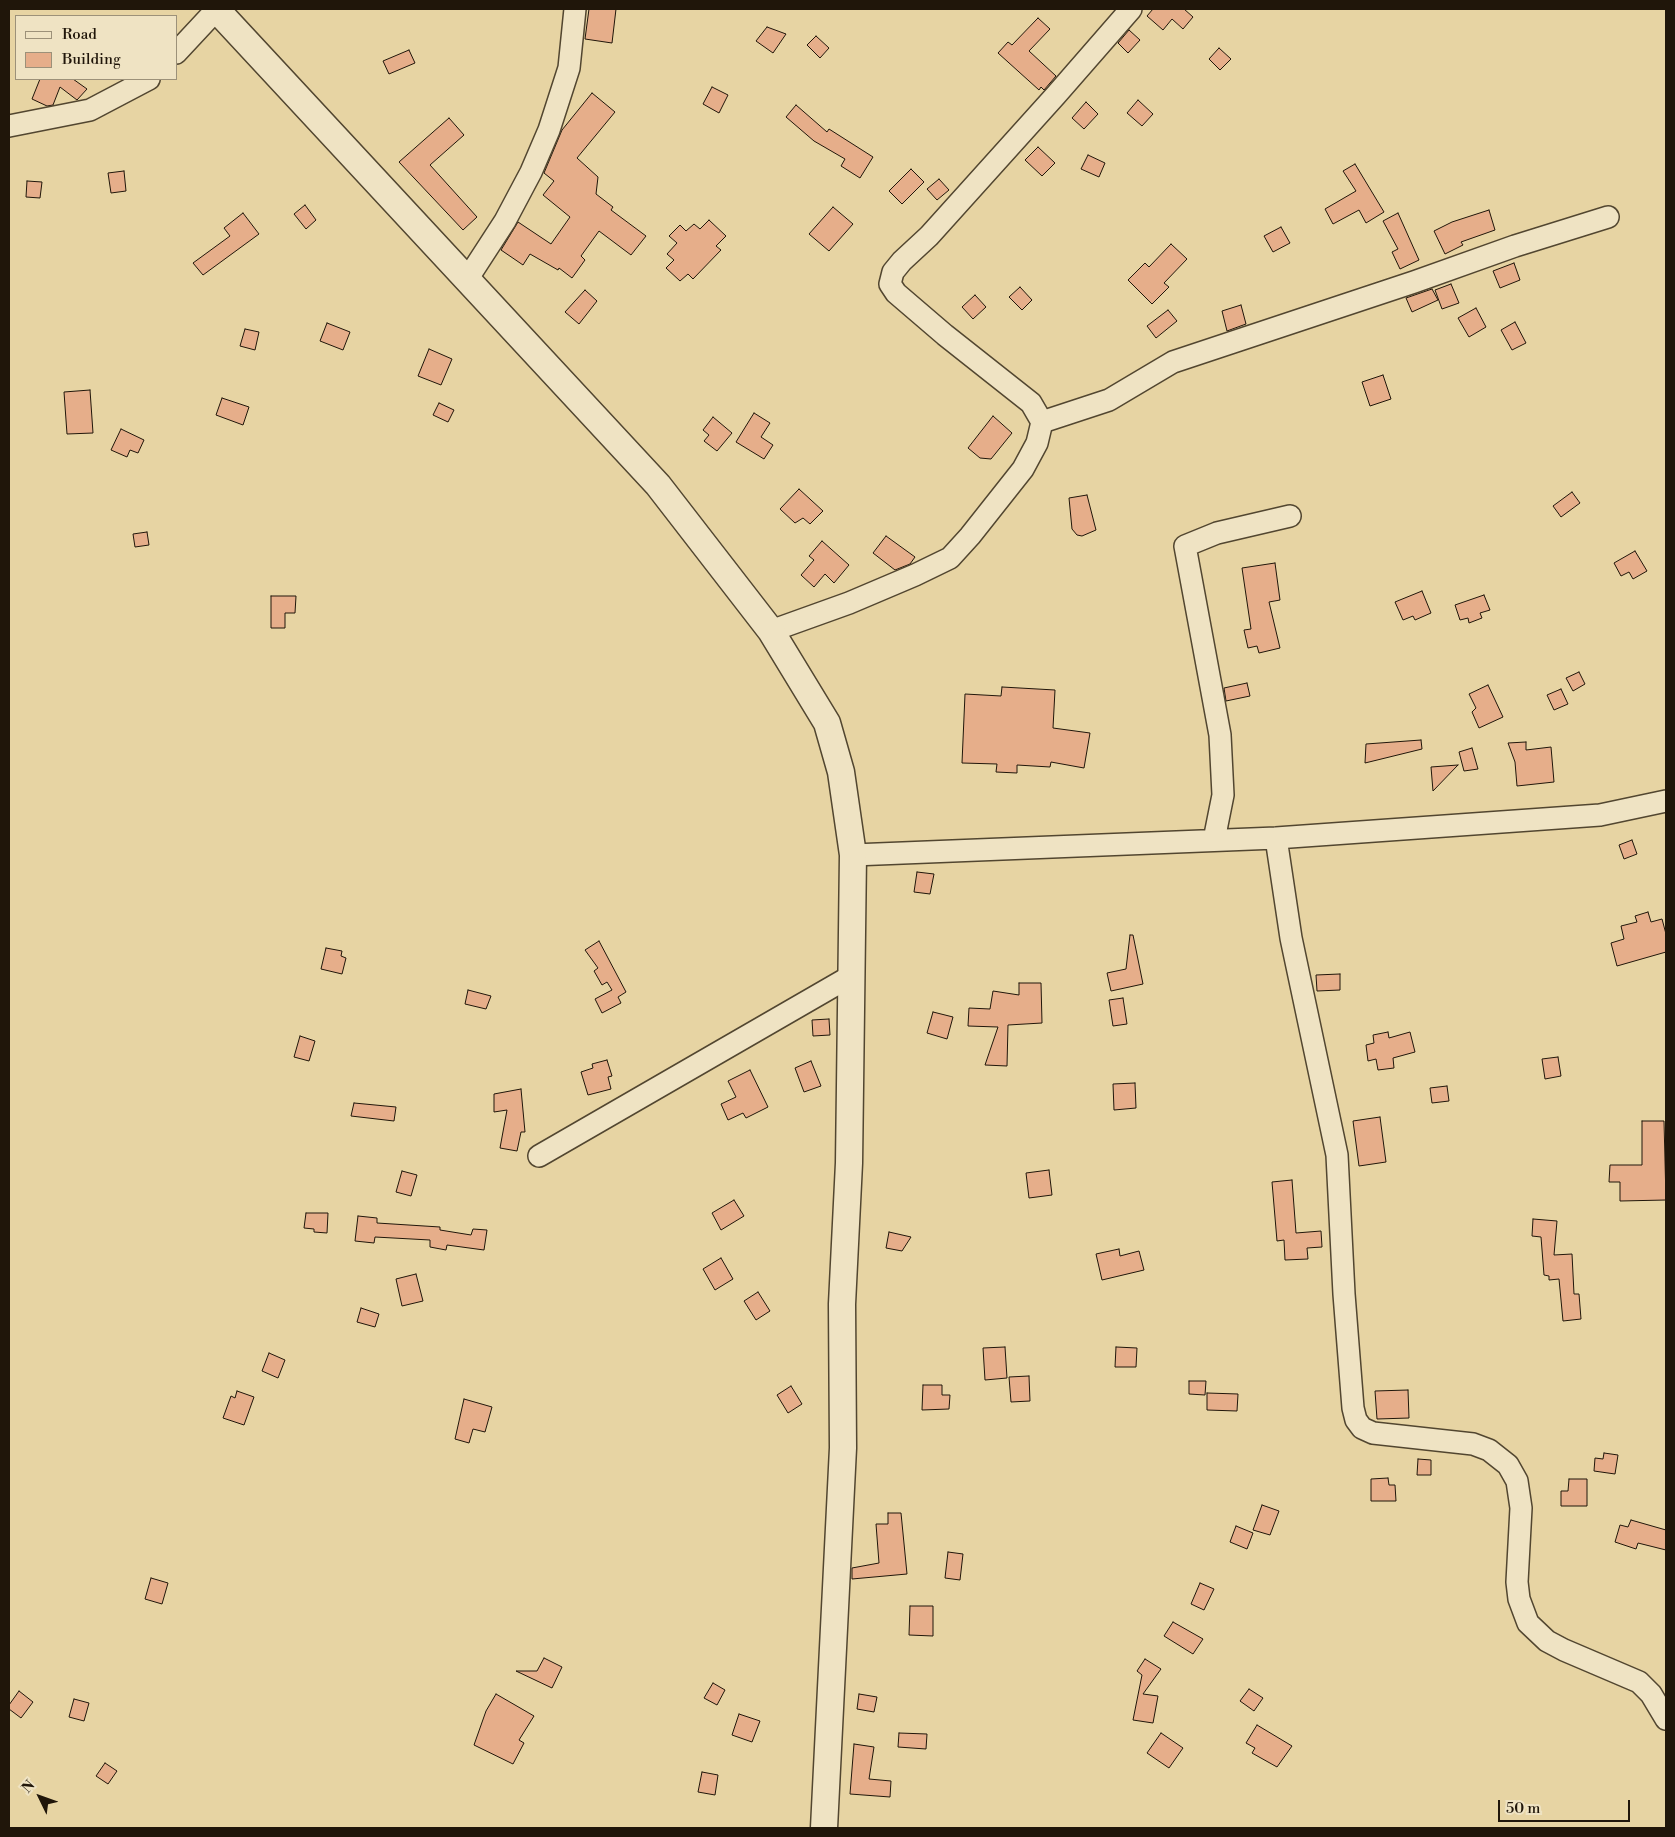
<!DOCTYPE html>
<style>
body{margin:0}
#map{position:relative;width:1675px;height:1837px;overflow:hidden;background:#e7d4a3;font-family:"Libre Bodoni",serif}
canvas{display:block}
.frame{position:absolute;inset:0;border:10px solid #20160a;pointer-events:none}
.legend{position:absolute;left:15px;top:15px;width:162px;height:65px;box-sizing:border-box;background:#efe3c3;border:1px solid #9c9179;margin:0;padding:6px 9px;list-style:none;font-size:15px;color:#20160a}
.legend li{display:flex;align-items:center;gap:10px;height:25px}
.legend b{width:25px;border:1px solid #9c9179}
.north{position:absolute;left:15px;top:1772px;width:50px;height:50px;-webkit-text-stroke:4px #efe3c3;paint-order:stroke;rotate:312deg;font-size:14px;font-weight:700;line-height:20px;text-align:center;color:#20160a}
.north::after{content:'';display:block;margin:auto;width:18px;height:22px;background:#20160a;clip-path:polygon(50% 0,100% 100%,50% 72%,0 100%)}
.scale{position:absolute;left:1498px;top:1800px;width:132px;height:22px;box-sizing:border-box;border:2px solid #20160a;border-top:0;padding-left:6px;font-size:15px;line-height:18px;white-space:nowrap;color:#20160a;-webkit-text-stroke:4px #efe3c3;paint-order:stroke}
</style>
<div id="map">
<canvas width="1675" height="1837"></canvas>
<div class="frame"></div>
<ul class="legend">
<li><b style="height:6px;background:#efe3c3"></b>Road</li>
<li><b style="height:14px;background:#e6ae8a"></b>Building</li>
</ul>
<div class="north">N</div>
<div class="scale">50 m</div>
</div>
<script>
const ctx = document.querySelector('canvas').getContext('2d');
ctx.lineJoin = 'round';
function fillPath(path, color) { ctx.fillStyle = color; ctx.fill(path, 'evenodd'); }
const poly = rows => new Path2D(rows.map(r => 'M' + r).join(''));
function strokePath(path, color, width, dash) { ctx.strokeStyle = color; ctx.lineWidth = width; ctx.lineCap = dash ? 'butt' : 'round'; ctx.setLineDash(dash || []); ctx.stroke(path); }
const building = poly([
 [589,9,616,9,612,43,585,39,589,9],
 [1153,9,1184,9,1193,17,1183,29,1172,19,1163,30,1147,16,1153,9],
 [1038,18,1050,29,1029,51,1056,76,1044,90,1041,87,1039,90,998,53,1008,42,1012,45,1038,18],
 [767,27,786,34,773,53,756,41,767,27],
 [1129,30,1140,40,1128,53,1118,43,1129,30],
 [816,36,829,48,820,58,807,45,816,36],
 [1219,48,1231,59,1220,70,1209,59,1219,48],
 [409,50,415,63,389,74,383,61,409,50],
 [40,79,73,79,87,89,77,100,60,87,53,105,47,106,32,99,40,79],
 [712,87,728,95,719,113,703,104,712,87],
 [592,93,615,112,577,158,598,177,596,194,613,207,611,210,646,236,631,255,599,231,581,256,585,260,572,278,559,268,558,270,530,254,523,265,501,250,518,222,551,244,570,217,543,195,554,181,544,173,562,130,592,93],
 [1138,100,1153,114,1142,126,1127,113,1138,100],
 [1086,102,1098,114,1084,129,1072,118,1086,102],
 [796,105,827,132,829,129,873,157,860,178,841,166,845,159,814,141,786,117,796,105],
 [449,118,464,135,430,165,477,217,463,230,399,162,449,118],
 [1038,147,1055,163,1042,176,1025,160,1038,147],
 [1088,155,1105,163,1099,177,1081,169,1088,155],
 [1355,164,1384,212,1366,223,1359,210,1333,224,1325,209,1356,191,1343,171,1355,164],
 [911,169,924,182,902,204,889,191,911,169],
 [124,171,126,191,111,193,108,173,124,171],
 [939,179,949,190,937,200,927,189,939,179],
 [27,181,42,182,40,198,26,197,27,181],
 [305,205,316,220,306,229,294,214,305,205],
 [833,207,853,224,829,251,809,234,833,207],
 [1489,210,1495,230,1461,242,1463,245,1445,254,1434,231,1452,222,1489,210],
 [243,213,259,234,203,275,193,263,230,236,224,228,243,213],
 [1398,213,1419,260,1400,269,1392,252,1398,249,1383,221,1398,213],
 [709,220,726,236,716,246,721,250,693,279,688,274,680,281,666,268,674,260,667,254,677,243,669,236,680,225,686,231,694,224,700,229,709,220],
 [1281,227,1290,243,1273,252,1264,236,1281,227],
 [1171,244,1187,259,1164,283,1169,287,1152,304,1128,280,1145,263,1149,267,1171,244],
 [1514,263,1520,280,1500,288,1493,271,1514,263],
 [1451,284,1459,303,1442,309,1435,290,1451,284],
 [1020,287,1032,300,1022,310,1009,297,1020,287],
 [1432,289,1438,300,1412,312,1406,298,1432,289],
 [585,290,597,301,579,324,565,312,585,290],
 [975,295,986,307,973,319,962,307,975,295],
 [1241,305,1246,324,1227,331,1222,311,1241,305],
 [1476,308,1486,327,1469,337,1458,318,1476,308],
 [1168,310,1177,321,1156,338,1147,326,1168,310],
 [1515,322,1526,343,1512,350,1501,330,1515,322],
 [327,323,350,332,343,350,320,341,327,323],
 [245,329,259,332,255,350,240,346,245,329],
 [429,349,452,359,441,385,418,376,429,349],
 [1383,375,1391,399,1370,406,1362,382,1383,375],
 [90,390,93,433,67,434,64,392,90,390],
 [222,398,249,407,243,425,216,415,222,398],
 [439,403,454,410,448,422,433,415,439,403],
 [754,413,770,423,761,437,773,445,764,459,736,442,754,413],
 [993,416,1012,433,991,459,980,458,968,448,993,416],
 [713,417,732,433,717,451,704,441,709,435,703,430,713,417],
 [121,429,144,440,138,453,130,450,127,457,111,450,121,429],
 [799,489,823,511,810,524,803,518,795,523,780,509,799,489],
 [1572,492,1580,503,1561,517,1553,506,1572,492],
 [1087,495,1096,530,1082,536,1077,535,1072,529,1069,498,1087,495],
 [147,532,149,545,135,547,133,534,147,532],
 [886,536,915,557,910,564,895,570,873,553,886,536],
 [822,541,849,565,834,583,825,574,814,587,801,575,814,560,809,556,822,541],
 [1635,551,1647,571,1633,579,1629,572,1621,576,1614,563,1635,551],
 [1275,563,1280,600,1269,602,1280,648,1259,653,1257,646,1248,648,1244,630,1251,629,1242,568,1275,563],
 [1422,591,1431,613,1415,620,1413,616,1403,620,1395,602,1422,591],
 [1484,595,1490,610,1480,613,1482,618,1469,623,1468,618,1460,620,1455,605,1484,595],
 [271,596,296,596,295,613,285,613,285,628,271,628,271,596],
 [1579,672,1585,684,1573,691,1566,678,1579,672],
 [1247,683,1250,696,1226,701,1224,688,1247,683],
 [1488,685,1503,717,1479,728,1472,712,1476,708,1469,694,1488,685],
 [1002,687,1055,690,1053,728,1090,733,1084,768,1051,762,1050,767,1017,765,1017,773,996,772,997,764,962,763,965,694,1001,696,1002,687],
 [1561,689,1568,704,1554,710,1547,695,1561,689],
 [1421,740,1422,749,1365,763,1366,744,1421,740],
 [1526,742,1526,750,1551,747,1554,782,1517,786,1515,762,1508,743,1526,742],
 [1472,748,1478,769,1464,771,1459,752,1472,748],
 [1458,765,1433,791,1431,767,1458,765],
 [1632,840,1637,854,1624,859,1619,845,1632,840],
 [917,872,934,874,930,894,914,892,917,872],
 [1648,912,1651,922,1662,919,1666,934,1666,952,1617,966,1611,943,1624,939,1621,926,1637,922,1635,916,1648,912],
 [1130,935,1133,935,1143,984,1111,991,1107,973,1126,969,1130,935],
 [599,941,626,992,618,997,621,1003,602,1013,595,999,612,990,607,982,602,985,594,971,598,968,585,950,599,941],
 [326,948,342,951,341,956,346,958,342,974,321,969,326,948],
 [1340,974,1340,990,1317,991,1316,975,1340,974],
 [1019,983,1041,983,1042,1023,1008,1025,1007,1066,985,1065,998,1027,968,1026,969,1008,990,1009,993,991,1019,995,1019,983],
 [468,990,491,996,486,1009,465,1004,468,990],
 [1123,998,1127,1024,1113,1026,1109,1000,1123,998],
 [933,1012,953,1017,947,1039,927,1033,933,1012],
 [829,1019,830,1035,813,1036,812,1020,829,1019],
 [1388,1032,1389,1038,1410,1032,1415,1052,1393,1058,1394,1068,1378,1070,1376,1059,1368,1061,1366,1045,1374,1043,1373,1035,1388,1032],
 [300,1036,315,1041,309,1061,294,1057,300,1036],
 [1558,1057,1561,1076,1545,1079,1542,1059,1558,1057],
 [607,1060,612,1076,608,1077,611,1089,588,1095,581,1072,593,1068,592,1064,607,1060],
 [811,1061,821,1086,804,1092,795,1068,811,1061],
 [750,1070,768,1107,746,1118,743,1113,728,1120,721,1104,736,1097,728,1081,750,1070],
 [1135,1083,1136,1108,1114,1110,1113,1084,1135,1083],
 [1447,1086,1449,1101,1432,1103,1430,1088,1447,1086],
 [521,1089,525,1132,521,1132,517,1151,500,1148,507,1110,494,1112,494,1094,521,1089],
 [354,1103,396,1107,394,1121,351,1116,354,1103],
 [1380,1117,1386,1162,1359,1166,1353,1121,1380,1117],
 [1642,1121,1664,1121,1666,1200,1620,1201,1620,1182,1609,1182,1610,1165,1642,1165,1642,1121],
 [1049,1170,1052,1195,1029,1198,1026,1173,1049,1170],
 [402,1171,417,1175,411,1196,396,1192,402,1171],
 [1292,1180,1296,1233,1321,1231,1322,1247,1307,1248,1308,1259,1285,1260,1284,1240,1277,1241,1272,1182,1292,1180],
 [734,1200,744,1216,721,1230,712,1213,734,1200],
 [306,1213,328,1213,327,1233,314,1232,314,1229,304,1228,306,1213],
 [358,1216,377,1218,377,1223,440,1227,440,1230,471,1235,473,1229,487,1230,484,1250,447,1245,446,1250,430,1247,430,1240,375,1237,374,1243,355,1241,358,1216],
 [1533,1219,1557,1221,1554,1255,1572,1254,1574,1294,1579,1294,1581,1319,1563,1321,1559,1279,1549,1280,1549,1276,1544,1275,1541,1237,1532,1236,1533,1219],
 [889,1232,911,1237,902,1251,886,1248,889,1232],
 [1119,1249,1120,1256,1139,1251,1144,1270,1102,1280,1096,1254,1119,1249],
 [721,1258,733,1279,715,1290,703,1269,721,1258],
 [416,1274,423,1301,402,1306,396,1279,416,1274],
 [758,1292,770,1311,756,1320,744,1301,758,1292],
 [361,1308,379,1314,375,1327,357,1322,361,1308],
 [1005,1347,1007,1378,985,1380,983,1348,1005,1347],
 [1116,1347,1137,1348,1136,1367,1115,1367,1116,1347],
 [269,1353,285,1360,278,1378,262,1371,269,1353],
 [1029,1376,1030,1401,1011,1402,1009,1377,1029,1376],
 [1189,1381,1206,1381,1205,1395,1189,1394,1189,1381],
 [923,1385,942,1385,942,1395,950,1395,949,1409,922,1410,923,1385],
 [791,1386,802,1404,788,1413,777,1395,791,1386],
 [1408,1390,1409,1418,1377,1419,1375,1391,1408,1390],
 [237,1391,254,1397,244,1425,223,1418,231,1396,235,1398,237,1391],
 [1207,1393,1238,1394,1237,1411,1207,1410,1207,1393],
 [464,1399,492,1407,485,1432,473,1429,469,1443,455,1439,464,1399],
 [1604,1453,1618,1455,1615,1474,1594,1471,1595,1458,1603,1459,1604,1453],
 [1418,1459,1431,1460,1431,1475,1417,1475,1418,1459],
 [1388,1478,1389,1485,1395,1485,1396,1501,1371,1501,1371,1479,1388,1478],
 [1569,1479,1587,1479,1587,1506,1561,1506,1561,1491,1568,1491,1569,1479],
 [1262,1505,1279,1511,1270,1535,1253,1530,1262,1505],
 [888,1513,901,1513,907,1574,852,1579,852,1568,879,1563,876,1524,888,1524,888,1513],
 [1631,1520,1666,1530,1666,1550,1638,1543,1636,1549,1615,1542,1620,1525,1628,1527,1631,1520],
 [1236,1526,1253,1533,1247,1549,1230,1542,1236,1526],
 [948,1552,963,1554,960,1580,945,1578,948,1552],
 [151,1578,168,1583,162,1604,145,1599,151,1578],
 [1200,1583,1214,1589,1204,1610,1191,1604,1200,1583],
 [910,1606,933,1606,933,1636,909,1635,910,1606],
 [1173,1622,1203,1639,1193,1654,1164,1636,1173,1622],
 [544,1658,562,1667,552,1688,516,1671,537,1671,544,1658],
 [1145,1659,1161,1669,1143,1694,1158,1696,1153,1723,1133,1720,1142,1675,1137,1671,1145,1659],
 [713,1683,725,1690,717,1705,704,1698,713,1683],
 [1249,1689,1263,1698,1254,1711,1240,1701,1249,1689],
 [19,1691,33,1702,21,1718,9,1709,9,1705,19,1691],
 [496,1694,534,1716,519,1740,524,1743,513,1764,474,1745,486,1711,496,1694],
 [859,1694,877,1697,874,1712,857,1709,859,1694],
 [74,1699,89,1703,84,1721,69,1717,74,1699],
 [739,1714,760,1721,752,1742,732,1735,739,1714],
 [1257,1725,1292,1746,1277,1767,1252,1753,1255,1748,1246,1743,1257,1725],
 [899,1733,927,1734,926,1749,898,1747,899,1733],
 [1161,1733,1183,1748,1169,1768,1147,1753,1161,1733],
 [854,1744,874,1747,869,1779,891,1781,890,1797,850,1794,854,1744],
 [105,1763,117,1771,108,1784,96,1776,105,1763],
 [702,1772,718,1775,715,1795,698,1792,702,1772]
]);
const minor = poly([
 [176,53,217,9],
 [9,126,90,110,149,79],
 [468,278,505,221,531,172,549,130,569,68,575,9],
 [1042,422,1109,400,1173,362,1414,282,1515,246,1608,217],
 [771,631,849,603,915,575,950,558,970,536,1023,469,1037,443,1042,422,1031,403,945,335,896,293,890,284,893,272,902,261,929,236,1056,95,1131,9],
 [1276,838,1291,938,1337,1155,1344,1294,1353,1408,1356,1420,1362,1428,1373,1433,1473,1444,1489,1450,1508,1465,1517,1481,1521,1508,1517,1582,1519,1599,1528,1623,1547,1641,1564,1650,1639,1682,1651,1694,1666,1719],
 [1214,840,1223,795,1220,735,1185,546,1217,533,1290,516],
 [853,855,1276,838,1600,815,1666,801],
 [539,1156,851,976]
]);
const tertiary = poly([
 [216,9,658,485,771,631,827,723,841,772,853,855,849,1163,842,1304,843,1448,824,1828]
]);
fillPath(building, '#e6ae8a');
strokePath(building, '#20160a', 1);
strokePath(minor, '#524630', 24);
strokePath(tertiary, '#524630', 29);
strokePath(minor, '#efe3c3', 21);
strokePath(tertiary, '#efe3c3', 26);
</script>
